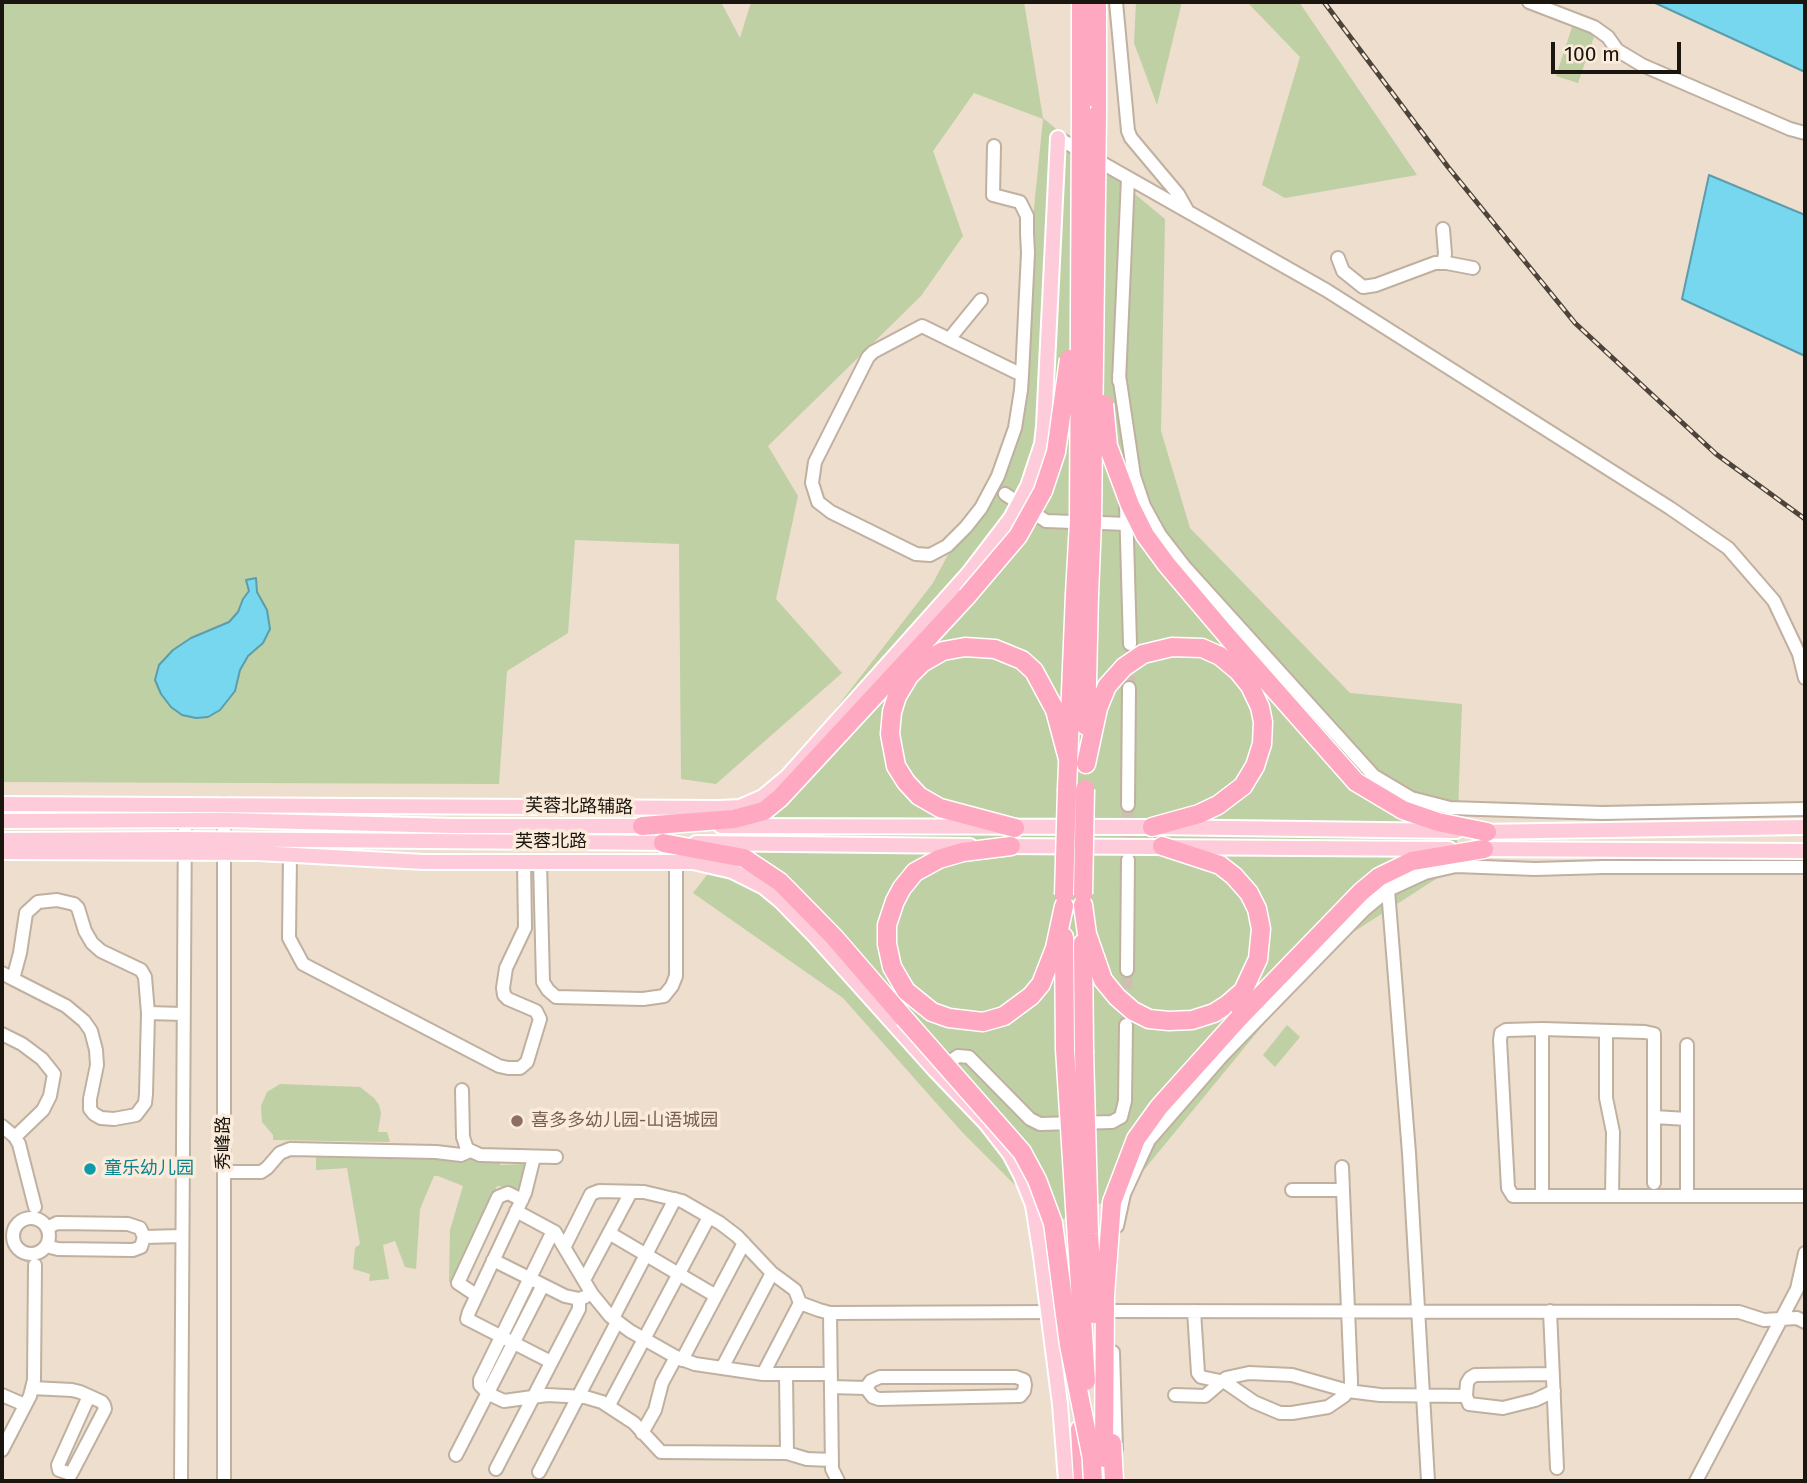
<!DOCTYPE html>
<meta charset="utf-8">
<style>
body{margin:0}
#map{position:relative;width:1807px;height:1483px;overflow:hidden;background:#eedecd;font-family:"Fira Sans",sans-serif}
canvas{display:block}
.frame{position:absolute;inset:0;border:4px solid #1b150f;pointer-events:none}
.scale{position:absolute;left:1551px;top:42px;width:130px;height:32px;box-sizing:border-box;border:4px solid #1b150f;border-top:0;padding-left:9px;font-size:21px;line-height:24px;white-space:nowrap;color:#1b150f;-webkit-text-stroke:5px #fbebda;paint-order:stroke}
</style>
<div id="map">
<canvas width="1807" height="1483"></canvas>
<div class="frame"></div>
<div class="scale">100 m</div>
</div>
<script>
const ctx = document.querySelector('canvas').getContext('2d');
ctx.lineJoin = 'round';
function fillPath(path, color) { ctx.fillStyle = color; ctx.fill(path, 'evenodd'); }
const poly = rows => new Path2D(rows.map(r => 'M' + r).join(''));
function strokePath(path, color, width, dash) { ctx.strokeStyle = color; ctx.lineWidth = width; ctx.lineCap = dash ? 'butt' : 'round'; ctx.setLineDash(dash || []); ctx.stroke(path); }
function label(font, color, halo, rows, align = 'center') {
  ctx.font = font + ' "Fira Sans","Noto Sans SC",sans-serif'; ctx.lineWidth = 7; ctx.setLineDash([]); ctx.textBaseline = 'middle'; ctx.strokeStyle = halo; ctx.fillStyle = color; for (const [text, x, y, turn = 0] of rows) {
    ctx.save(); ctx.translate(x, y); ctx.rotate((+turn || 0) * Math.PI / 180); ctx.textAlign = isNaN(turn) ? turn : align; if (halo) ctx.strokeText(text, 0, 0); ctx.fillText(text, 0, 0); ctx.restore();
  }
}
const green = poly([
 [2,2,721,2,740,38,751,2,1024,2,1043,118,1165,219,1161,431,1190,528,1350,693,1462,704,1456,866,1324,951,1124,1194,1053,1223,962,1132,843,998,693,893,933,583,1011,436,1043,119,974,93,933,151,963,236,921,296,768,446,798,496,776,599,842,673,716,784,681,779,679,544,575,540,568,633,507,671,499,784,2,782],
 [1136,2,1182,2,1157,105,1134,43],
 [1247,2,1299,2,1417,175,1285,198,1262,185,1300,57],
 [1573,24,1596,31,1578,83,1556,76],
 [1287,1025,1300,1037,1275,1067,1263,1055],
 [280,1084,360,1087,374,1098,379,1105,381,1113,378,1132,387,1132,390,1142,273,1140,273,1135,262,1122,261,1106,267,1092],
 [316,1152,466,1154,496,1158,501,1165,525,1164,519,1189,497,1186,455,1282,449,1282,450,1230,463,1186,438,1176,434,1176,420,1209,416,1269,405,1267,395,1241,383,1245,389,1279,369,1281,370,1274,353,1269,355,1248,360,1244,347,1168,316,1170]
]);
const water = poly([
 [1653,2,1805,2,1805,72,1653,2],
 [1709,175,1805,215,1805,356,1682,299,1709,175],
 [256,578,257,592,267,610,270,629,263,643,248,656,240,670,235,691,220,710,208,717,196,718,182,715,171,707,161,694,155,680,159,665,173,650,191,638,229,622,238,612,243,599,249,591,246,580,256,578]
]);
const minorTunnel = poly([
 [1129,688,1130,644],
 [1128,857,1128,805],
 [1126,1025,1127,970]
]);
const minor = poly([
 [1116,2,1128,131,1131,138,1178,194,1187,210],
 [1529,2,1594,27,1608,37,1617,50,1642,65,1790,129,1805,133],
 [1058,138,1326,290,1670,508,1728,548,1774,601,1799,654,1805,678],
 [994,146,993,195,1020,202,1027,216,1027,233,1028,253,1022,375,1021,390,1015,428,998,476,981,508,966,527,947,546,930,555,916,554,831,512,818,502,812,483,815,462,868,357,873,352,922,326,1022,375],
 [1338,258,1343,271,1363,287,1376,285,1435,263,1447,263,1473,268],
 [1443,263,1445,254,1443,229],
 [950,338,981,300],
 [1119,375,1134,476,1144,506,1160,535,1184,566,1374,776,1411,798,1450,808,1602,813,1805,809],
 [1119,381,1128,178],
 [1005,494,1046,521,1128,524],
 [1126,504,1130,644],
 [1128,805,1129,688],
 [290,855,289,938,303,964,499,1066,508,1068,520,1068,527,1062,540,1019,536,1011,508,999,504,995,503,988,506,968,525,928,524,861],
 [540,861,543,982,548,990,556,997,643,999,664,996,672,986,676,976,676,862],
 [1388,890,1409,1153,1428,1481],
 [1127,970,1128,860],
 [2,973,13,979,66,1006,84,1021,91,1031,96,1050,97,1065,90,1099,90,1109,94,1114,101,1118,114,1119,136,1115,145,1103,146,1094,148,1013,145,977,141,970,101,951,92,943,85,931,78,908,74,904,57,900,38,902,26,913,20,953,13,979],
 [148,1013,183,1014],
 [1542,1029,1542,1196],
 [1606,1032,1606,1098,1613,1132,1612,1196],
 [2,1034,22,1044,42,1059,54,1074,50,1096,43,1110,15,1137],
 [939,1069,958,1056,969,1057,1030,1119,1040,1124,1112,1122,1121,1117,1125,1101,1126,1025],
 [462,1090,463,1137,467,1149,480,1155,556,1157],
 [1654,1117,1687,1119],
 [2,1126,15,1137,19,1144,35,1207],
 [534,1157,525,1193,469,1312,467,1319,551,1362],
 [224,1172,261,1172,267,1168,280,1153,290,1149,436,1152,461,1155,470,1151],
 [1654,1183,1654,1034,1645,1032,1542,1029,1506,1030,1501,1033,1500,1040,1508,1188,1513,1196,1805,1196],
 [1292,1190,1343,1190],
 [1687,1196,1687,1045],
 [516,1211,555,1232,592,1294,610,1316,630,1331,676,1357,695,1364,763,1374,831,1374],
 '13 1236a18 18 0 1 1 36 0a18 18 0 1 1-36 0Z',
 [1117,1226,1124,1194,1149,1140,1222,1056,1365,909,1388,890,1425,873,1456,866,1535,869,1603,867,1805,867],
 [553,1231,480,1380,480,1385,489,1394,504,1401,547,1395,585,1397,602,1402,634,1423,661,1452,787,1453,807,1459,832,1460],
 [609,1233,716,1296],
 [144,1237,182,1236],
 [46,1246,58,1249,133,1250,141,1247,144,1237,140,1228,128,1224,57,1223,47,1228],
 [565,1246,591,1194,599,1191,644,1192,682,1201,720,1223,737,1236,772,1273,795,1290,800,1303,819,1310,830,1313,1058,1312],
 [493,1260,565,1296,579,1299,585,1297],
 [584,1280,631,1192],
 [476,1295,458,1283,498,1197,508,1193,522,1200],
 [1097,1311,1739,1312,1764,1320,1797,1318,1805,1322],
 [1194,1311,1198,1373,1201,1377,1225,1382,1254,1402,1280,1413,1292,1413,1328,1407,1344,1396,1351,1387,1351,1381,1342,1167],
 [1550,1311,1557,1468],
 [830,1313,832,1469,838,1481],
 [613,1318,675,1199],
 [1113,1352,1116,1449],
 [682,1360,744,1243],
 [722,1368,772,1273],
 [763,1374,800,1303],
 [786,1374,787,1453],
 [1553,1374,1475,1375,1470,1378,1467,1383,1466,1396,1469,1404,1503,1408,1535,1400,1554,1391],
 [831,1387,866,1388,873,1397,879,1399,1020,1396,1024,1391,1025,1385,1024,1380,1016,1377,880,1377,871,1381,866,1388],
 [32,1388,72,1390,80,1392,89,1396,102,1402,104,1405,105,1409,71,1474,59,1470,58,1465,89,1396],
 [2,1395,25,1405],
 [1175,1395,1205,1396,1226,1378,1249,1373,1292,1375,1348,1391,1380,1395,1466,1396],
 [609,1405,709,1217],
 [642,1433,655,1410,662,1383,676,1357],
 [2,1450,30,1396,34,1380,35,1265],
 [456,1455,543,1285],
 [496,1469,579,1309,579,1299],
 [539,1472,617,1322],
 [181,1481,185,812],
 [224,1481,224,804],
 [1696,1481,1797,1289,1805,1253]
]);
const major = poly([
 [2,804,720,808,740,807,763,797,787,777,969,573,1011,518,1028,486,1042,444,1044,426,1058,138],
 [2,821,225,820,453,826,651,826],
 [721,826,1152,827,1456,831],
 [1477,832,1805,827],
 [2,840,185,839,672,843],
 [696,843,970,846],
 [1001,846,1449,849],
 [1473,849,1805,851],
 [2,852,258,853,424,862,693,862,732,871,764,887,781,901,815,936,936,1071,986,1123,1010,1154,1021,1175,1033,1205,1041,1256,1060,1404,1066,1481]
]);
const highway = poly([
 [1081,2,1081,106],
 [1097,2,1097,115],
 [1228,637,1356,782,1403,810,1438,822,1487,832],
 [1086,726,1089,594],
 [1086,764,1098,708,1107,686,1124,667,1143,654,1172,647,1202,648,1220,656,1238,671,1250,686,1260,707,1263,722,1262,744,1255,766,1243,786,1218,805,1199,814,1152,827],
 [1067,789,1075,594],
 [642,826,734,819,764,811,780,798,967,596],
 [1015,828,940,808,919,796,906,782,896,766,890,734,892,712,897,696,909,676,922,663,943,651,965,647,995,649,1022,660,1034,671,1055,710,1068,759],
 [663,843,744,858,780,882,834,937,904,1018],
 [1011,846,963,852,939,859,915,872,902,888,895,901,887,925,887,944,892,967,906,991,932,1012,949,1018,983,1022,1004,1016,1031,996,1041,984,1055,948,1064,906],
 [1083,905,1087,934,1103,980,1117,997,1133,1011,1149,1019,1169,1021,1192,1020,1214,1013,1228,1004,1243,991,1258,959,1261,929,1257,909,1249,893,1234,876,1220,865,1162,846],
 [1064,937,1065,1049],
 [1083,943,1084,1051],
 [1239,1018,1361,892,1379,877,1412,861,1484,849],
 [1080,1429,1083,1481]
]);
const rail = poly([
 [1324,2,1448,167,1575,323,1716,454,1805,519]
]);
const highwayBridge = poly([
 [1104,404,1108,446,1130,505,1145,535,1167,565,1228,637],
 [1075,594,1079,522,1081,106],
 [1089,594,1092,522,1097,115],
 [967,596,1018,536,1043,491,1056,452,1069,359],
 [1083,894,1085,789],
 [1064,895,1067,789],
 [904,1018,1022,1152,1037,1180,1053,1223,1069,1345,1092,1459],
 [1065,1049,1086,1381],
 [1084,1051,1089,1234,1094,1314],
 [1112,1443,1114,1481],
 [1091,1447,1093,1481],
 [1104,1458,1105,1295,1112,1202,1136,1139,1159,1107,1239,1018]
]);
const markers = [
 [517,1121,7,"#8d6e63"],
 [90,1169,7,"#0f9aa8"]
];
const streetNames = [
 ["芙蓉北路辅路",579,807,1],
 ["芙蓉北路",551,842],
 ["秀峰路",224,1143,-90]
];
const educationNames = [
 ["喜多多幼儿园-山语城园",531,1121]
];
const cultureNames = [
 ["童乐幼儿园",104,1169]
];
fillPath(green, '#bed0a4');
fillPath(water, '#77d7ee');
strokePath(water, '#5b9dab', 2);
strokePath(minorTunnel, '#cec0b0', 12, [12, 6]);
strokePath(minor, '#c0b0a0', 16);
strokePath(major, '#fff', 18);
strokePath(highway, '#fff', 21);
strokePath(minor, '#fff', 12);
strokePath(major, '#fecbda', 14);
strokePath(highway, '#fea8c1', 18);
strokePath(rail, '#4c443b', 5);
strokePath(rail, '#fbebda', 2.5, [8]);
strokePath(highwayBridge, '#fff', 21, []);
strokePath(highwayBridge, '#fea8c1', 18);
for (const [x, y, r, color] of markers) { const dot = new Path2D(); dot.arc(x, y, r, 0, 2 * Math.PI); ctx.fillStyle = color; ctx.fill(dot); strokePath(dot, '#fbebda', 2.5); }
label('18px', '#1b150f', '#fbebda', streetNames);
label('18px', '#785e54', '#fbebda', educationNames, 'left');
label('18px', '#0d838f', '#fbebda', cultureNames, 'left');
</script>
